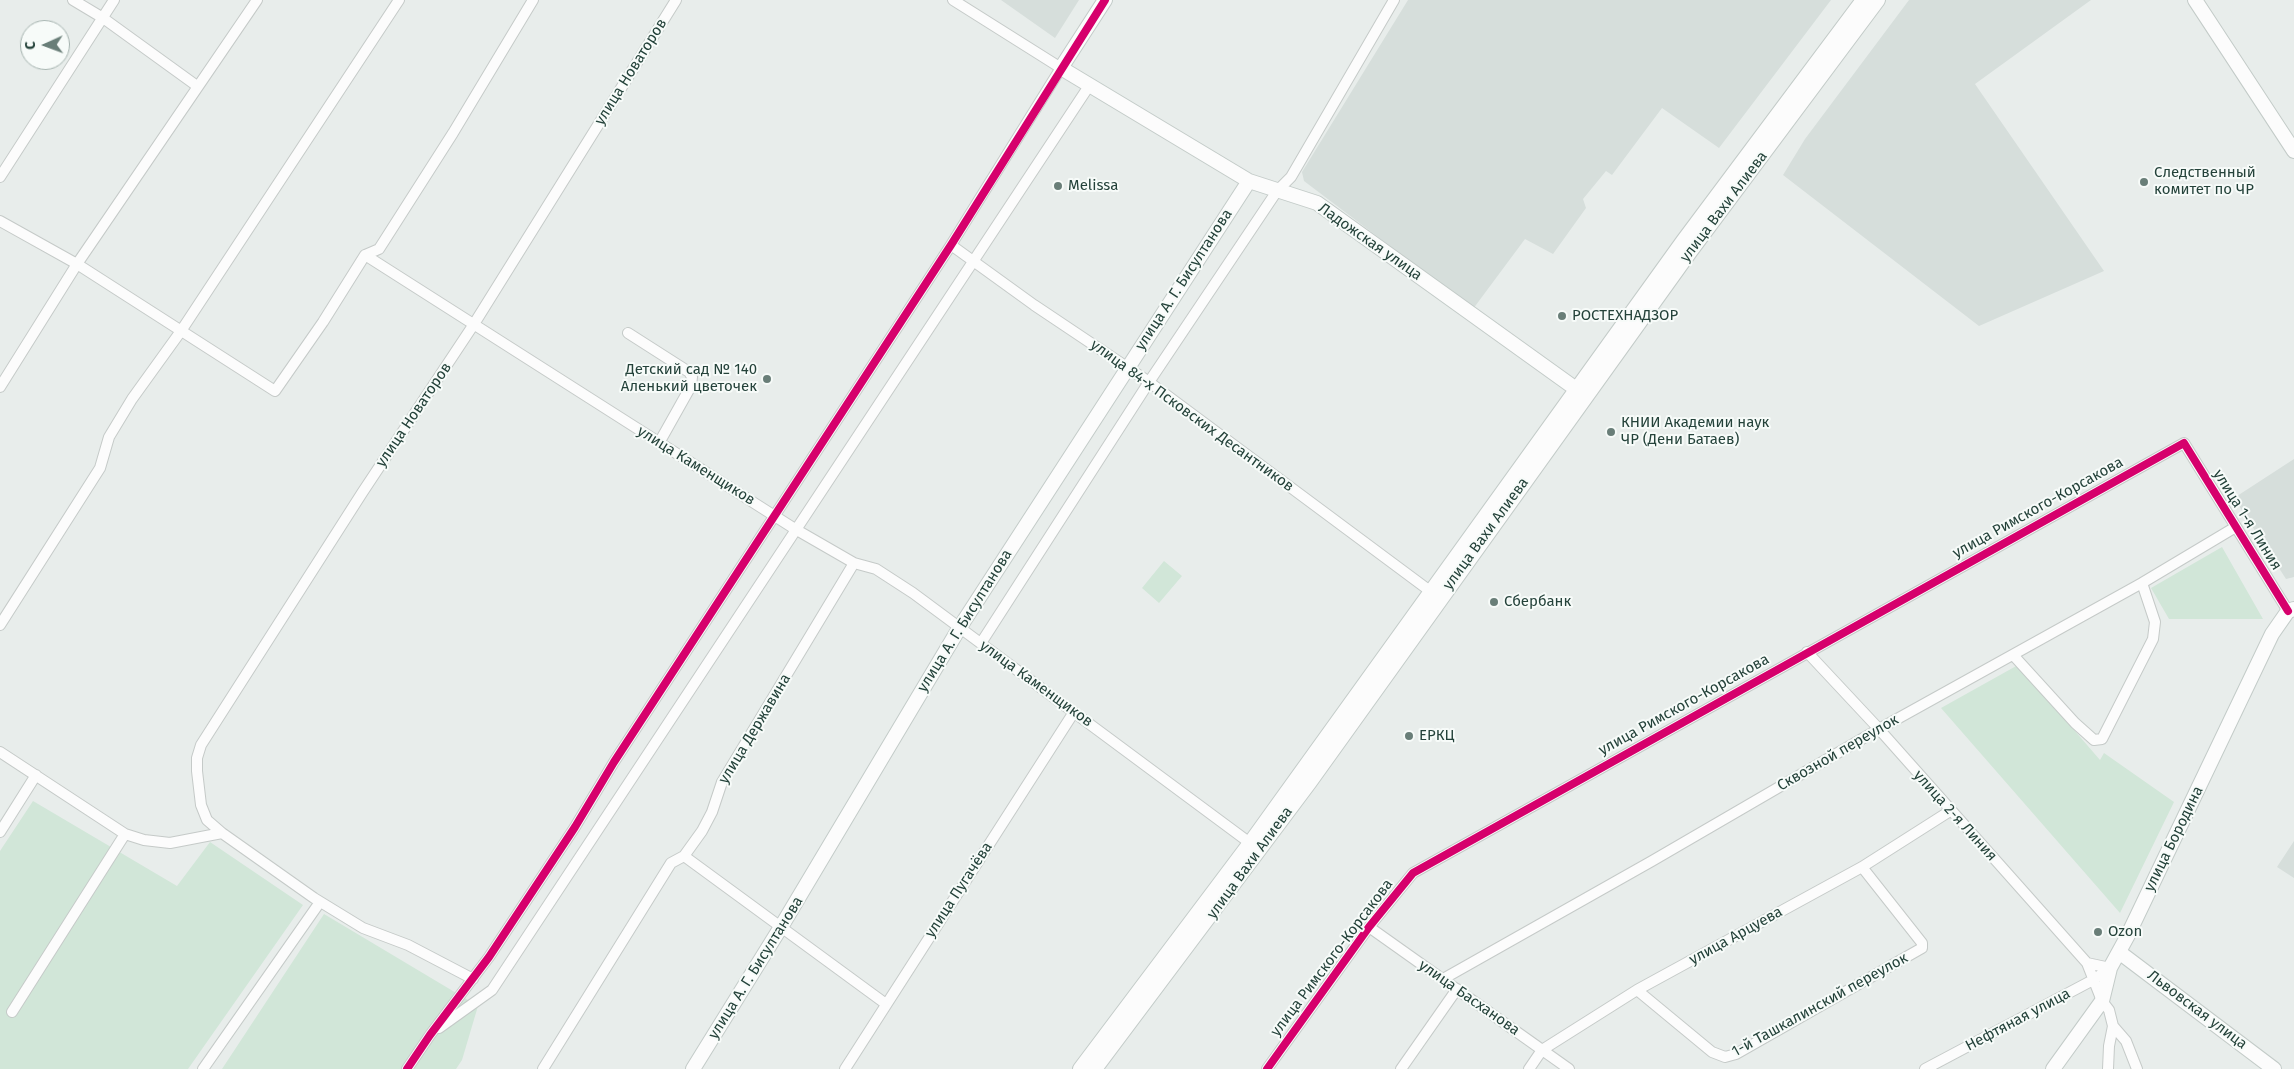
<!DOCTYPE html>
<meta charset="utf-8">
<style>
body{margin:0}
#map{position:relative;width:2294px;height:1069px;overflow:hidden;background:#e8edeb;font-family:"Fira Sans",sans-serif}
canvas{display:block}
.north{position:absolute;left:20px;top:20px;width:50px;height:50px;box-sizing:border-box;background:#f7fbf9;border:1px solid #a3b1ad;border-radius:50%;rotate:268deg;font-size:14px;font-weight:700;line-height:20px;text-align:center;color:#24423a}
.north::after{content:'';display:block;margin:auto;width:18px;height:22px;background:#697e78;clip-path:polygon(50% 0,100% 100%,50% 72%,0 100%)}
</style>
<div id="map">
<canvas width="2294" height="1069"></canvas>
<div class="north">С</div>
</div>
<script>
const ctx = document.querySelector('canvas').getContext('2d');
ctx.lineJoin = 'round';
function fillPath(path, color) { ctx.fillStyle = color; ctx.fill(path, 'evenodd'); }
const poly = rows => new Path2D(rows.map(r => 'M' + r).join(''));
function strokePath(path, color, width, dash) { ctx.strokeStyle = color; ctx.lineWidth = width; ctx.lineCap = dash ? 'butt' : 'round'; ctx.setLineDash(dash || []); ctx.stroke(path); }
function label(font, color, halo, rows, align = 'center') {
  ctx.font = font + ' "Fira Sans",sans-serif'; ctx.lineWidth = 4; ctx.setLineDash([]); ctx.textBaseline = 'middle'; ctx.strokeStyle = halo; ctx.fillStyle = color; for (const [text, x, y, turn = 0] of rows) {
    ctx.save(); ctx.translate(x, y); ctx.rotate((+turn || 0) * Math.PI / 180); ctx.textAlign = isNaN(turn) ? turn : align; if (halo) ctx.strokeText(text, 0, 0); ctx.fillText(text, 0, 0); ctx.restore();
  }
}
const built = poly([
 [1001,0,1079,0,1055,38],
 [1408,0,1831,0,1719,148,1662,108,1612,175,1606,171,1583,199,1586,208,1553,254,1525,239,1473,309,1304,181,1302,172],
 [1909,0,2091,0,1975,84,2104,271,1979,326,1783,175,1805,139],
 [2294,459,2294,577,2286,579,2234,498],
 [2294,841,2294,878,2277,867]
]);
const green = poly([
 [2222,547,2263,619,2169,619,2151,588],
 [1164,561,1182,576,1159,603,1142,588],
 [2018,665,2100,760,2104,753,2174,802,2120,913,1941,708],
 [33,801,177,886,210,842,303,905,188,1069,0,1069,0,851],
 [324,914,478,1006,462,1060,456,1069,222,1069]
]);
const street = poly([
 [73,0,103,18,197,86],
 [0,177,114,0],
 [0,221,77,264,275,391,323,322,365,255,379,249,453,133,533,0],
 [951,245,1034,305,1149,382,1430,591],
 [365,255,795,529,854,563,876,569,913,593,1254,846],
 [628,333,689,372,692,377,691,386,659,443],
 [0,387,77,264,257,0],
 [0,625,100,468,109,437,132,399,181,331,399,0],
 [981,643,1149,382,1277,191,1291,177,1394,0],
 [1807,652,1879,729,2087,963,2110,968],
 [2014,656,2075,723,2094,740,2102,739,2153,639,2155,622,2142,583],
 [0,752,125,834,144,840,170,843,222,833,314,898,363,928,408,945,473,979],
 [0,832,36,775],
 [222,833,207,820,201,805,197,771,197,758,201,745,362,493,474,324,676,0],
 [684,856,886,1004],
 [1369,927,1569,1069],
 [2087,963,2102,1001,2109,1010,2113,1026,2109,1046,2108,1069],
 [1443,979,1652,861,1879,729,2142,583,2234,528],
 [1637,990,1712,1052,1725,1057,1736,1054,1922,948,1922,943,1862,867],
 [12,1012,125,834],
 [2113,1026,2126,1041,2137,1069],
 [439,1028,492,990,1089,86],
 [203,1069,320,902],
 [407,1069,430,1035,489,957,575,827,614,762,951,245,1061,68,953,0],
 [543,1069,671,863,684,856,702,831,712,812,722,782,854,563],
 [845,1069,1074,712],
 [1267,1069,1369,927,1413,873,2184,443,2288,611],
 [1401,1069,1457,989],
 [1529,1069,1542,1050,1637,990,1862,867,1950,811],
 [1925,1069,2093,980,2110,968]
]);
const secondary = poly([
 [1105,0,1061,68,1249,181,1317,203,1583,394],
 [2195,0,2294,151],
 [2119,952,2274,1069],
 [693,1069,781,927,960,627,1249,181],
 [1080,1069,1250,843,1683,241,1863,0],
 [1095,1069,1310,782,1690,252,1878,0],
 [2053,1069,2102,1001,2110,968,2127,937,2272,634,2288,611,2294,609]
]);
const cycleway = poly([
 [407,1069,430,1035,489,957,575,827,614,762,951,245,1105,0],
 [1267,1069,1369,927,1413,873,2184,443,2288,611]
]);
const markers = [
 [2144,182,5,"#697e78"],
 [1058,186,5,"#697e78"],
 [1562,316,5,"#697e78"],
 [767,379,5,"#697e78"],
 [1611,432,5,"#697e78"],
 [1494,602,5,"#697e78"],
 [1409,736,5,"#697e78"],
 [2098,932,5,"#697e78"]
];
const streetNames = [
 ["улица Новаторов",631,72,-58],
 ["улица Вахи Алиева",1724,207,-53],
 ["Ладожская улица",1370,242,35],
 ["улица А. Г. Бисултанова",1184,280,-57],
 ["улица Новаторов",414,415,-56],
 ["улица 84-х Псковских Десантников",1192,416,36],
 ["улица Каменщиков",696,466,32],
 ["улица Римского-Корсакова",2038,508,-29],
 ["улица 1-я Линия",2247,520,58],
 ["улица Вахи Алиева",1486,534,-54],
 ["улица А. Г. Бисултанова",965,621,-58],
 ["улица Каменщиков",1036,684,36],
 ["улица Римского-Корсакова",1684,705,-29],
 ["улица Державина",755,729,-59],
 ["Сквозной переулок",1838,753,-30],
 ["улица 2-я Линия",1955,816,48],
 ["улица Бородина",2174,839,-64],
 ["улица Вахи Алиева",1250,863,-54],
 ["улица Пугачёва",959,890,-57],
 ["улица Арцуева",1736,936,-29],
 ["улица Римского-Корсакова",1332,958,-53],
 ["улица А. Г. Бисултанова",756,968,-58],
 ["улица Басханова",1469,998,35],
 ["1-й Ташкалинский переулок",1820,1005,-29],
 ["Львовская улица",2197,1010,37],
 ["Нефтяная улица",2018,1020,-28]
];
const poiNames = [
 ["Следственный",2154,173],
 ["комитет по ЧР",2154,190],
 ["Melissa",1068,186],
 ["РОСТЕХНАДЗОР",1572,316],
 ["Детский сад № 140",757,370,"right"],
 ["Аленький цветочек",757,387,"right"],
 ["КНИИ Академии наук",1621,423],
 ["ЧР (Дени Батаев)",1621,440],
 ["Сбербанк",1504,602],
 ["ЕРКЦ",1419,736],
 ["Ozon",2108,932]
];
fillPath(built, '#d6dedb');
fillPath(green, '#d1e6d8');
strokePath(street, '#c5cac8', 12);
strokePath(secondary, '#c3cbc8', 16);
strokePath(street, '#fcfcfc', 10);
strokePath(secondary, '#fcfcfc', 14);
strokePath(cycleway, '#d6006c', 8);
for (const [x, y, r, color] of markers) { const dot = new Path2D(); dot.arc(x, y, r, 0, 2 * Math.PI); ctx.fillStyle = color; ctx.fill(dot); strokePath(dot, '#f7fbf9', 2); }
label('15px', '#24423a', '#f7fbf9', streetNames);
label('15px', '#24423a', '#f7fbf9', poiNames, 'left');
</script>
